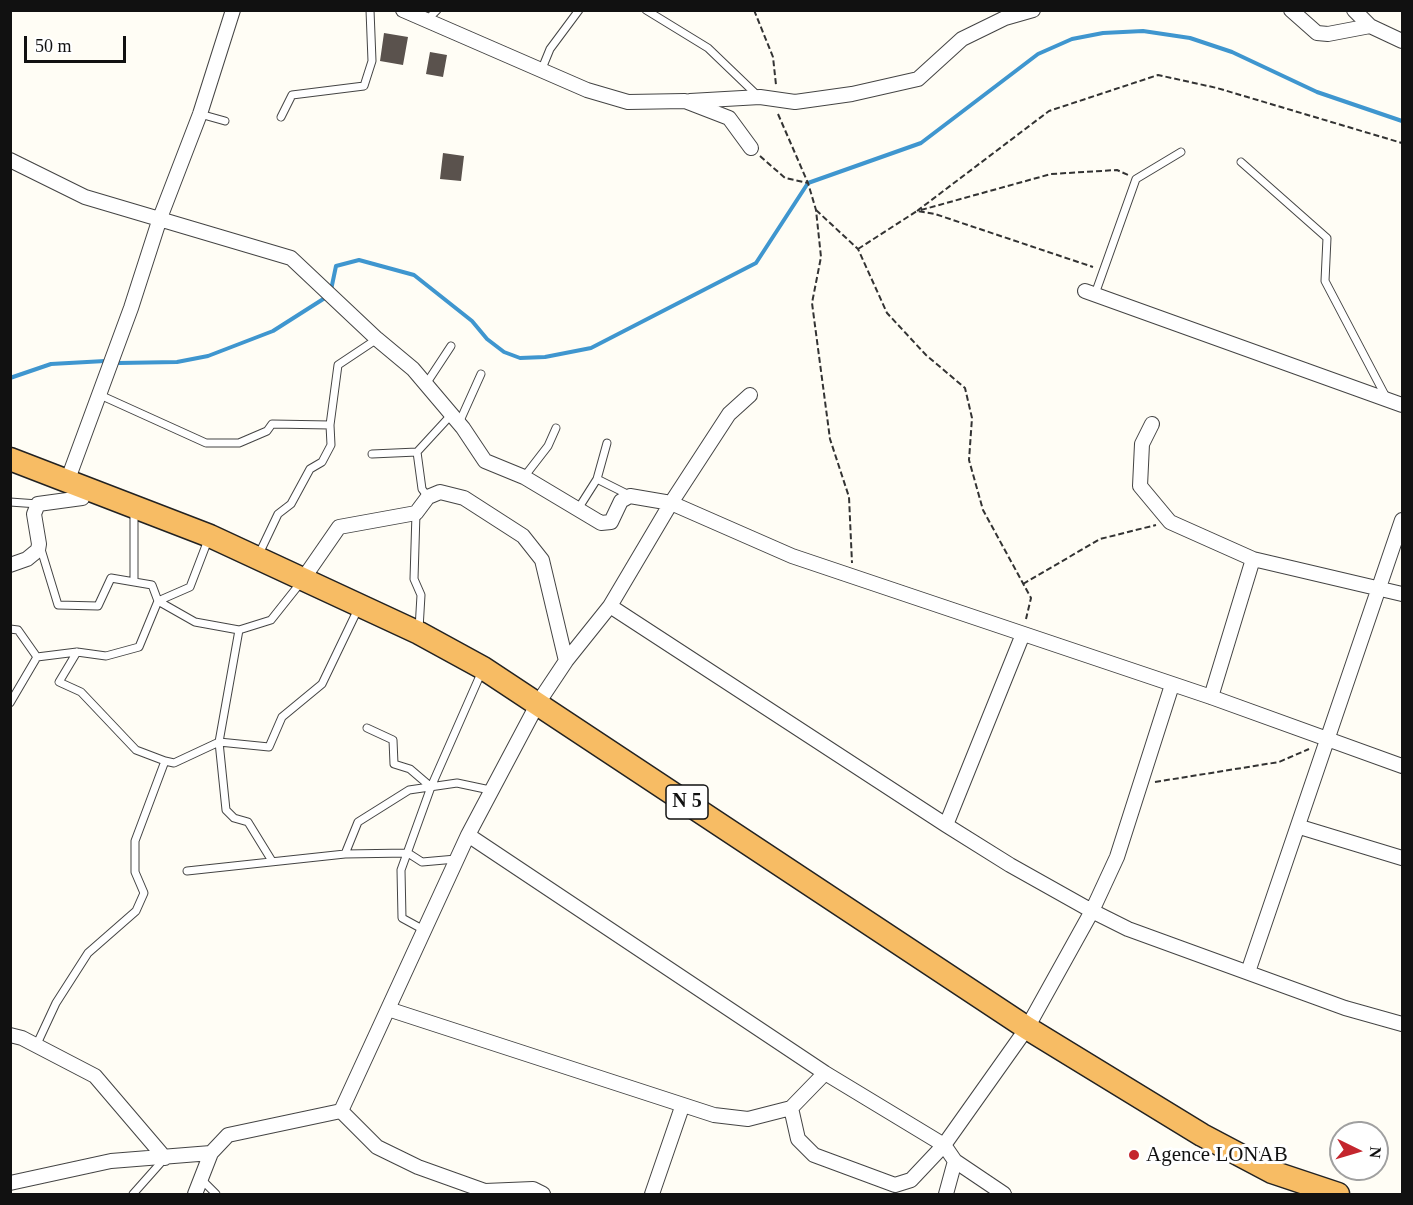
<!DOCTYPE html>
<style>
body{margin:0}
#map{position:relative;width:1413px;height:1205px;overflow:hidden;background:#fffdf5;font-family:Georgia,serif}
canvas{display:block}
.frame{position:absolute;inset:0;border:12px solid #111;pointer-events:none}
.north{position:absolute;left:1329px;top:1121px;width:60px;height:60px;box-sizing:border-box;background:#fff;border:2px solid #a0a0a0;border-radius:50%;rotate:95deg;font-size:16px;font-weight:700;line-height:24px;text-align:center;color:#111}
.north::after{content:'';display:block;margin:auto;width:21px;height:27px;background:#c4262e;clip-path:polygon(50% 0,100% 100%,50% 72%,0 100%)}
.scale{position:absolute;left:24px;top:36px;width:102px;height:27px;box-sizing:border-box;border:3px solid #111;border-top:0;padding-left:8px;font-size:18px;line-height:21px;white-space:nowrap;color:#111;-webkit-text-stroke:4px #fff;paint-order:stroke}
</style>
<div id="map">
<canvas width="1413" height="1205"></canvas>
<div class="frame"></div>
<div class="north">N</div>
<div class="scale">50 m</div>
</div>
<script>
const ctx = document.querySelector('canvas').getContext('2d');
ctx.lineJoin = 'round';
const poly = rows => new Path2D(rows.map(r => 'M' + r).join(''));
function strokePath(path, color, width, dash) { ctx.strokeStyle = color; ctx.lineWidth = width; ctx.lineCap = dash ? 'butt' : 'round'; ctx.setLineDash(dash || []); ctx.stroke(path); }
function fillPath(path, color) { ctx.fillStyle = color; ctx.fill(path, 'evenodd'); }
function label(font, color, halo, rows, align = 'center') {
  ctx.font = font + ' Georgia,serif'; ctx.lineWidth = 6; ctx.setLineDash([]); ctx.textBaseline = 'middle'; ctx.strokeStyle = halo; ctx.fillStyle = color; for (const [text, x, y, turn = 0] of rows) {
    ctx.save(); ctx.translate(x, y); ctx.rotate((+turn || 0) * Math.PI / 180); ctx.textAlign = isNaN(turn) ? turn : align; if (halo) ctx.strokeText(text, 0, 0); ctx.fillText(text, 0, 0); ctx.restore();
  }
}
const stream = poly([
 [331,290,336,266,359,260,414,275,472,321,487,339,504,352,520,358,545,357,591,348,756,263,808,183,921,143,1038,54,1072,39,1103,33,1143,31,1190,38,1232,52,1317,92,1402,121],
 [119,363,177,362,208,356,273,331,328,296],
 [10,378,51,364,105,361]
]);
const building = poly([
 [384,33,408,37,403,65,380,61],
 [430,52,447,55,443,77,426,74],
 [443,153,464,156,461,181,440,179]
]);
const path = poly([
 [754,10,773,57,776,85],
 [778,114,808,183,816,210,821,257,812,303,830,439,849,497,852,563],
 [760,156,785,178,808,183],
 [816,210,858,249,887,313,926,355,965,388,972,418,969,460,983,510,1031,598,1026,619],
 [921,210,1051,174,1117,170,1128,175],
 [917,211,1049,111,1158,75,1217,88,1402,143],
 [858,249,917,211,935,214,1093,267],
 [1023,584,1100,539,1156,525],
 [1155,782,1279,762,1309,749]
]);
const service = poly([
 [646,10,708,48,758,96],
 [426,21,437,10],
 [541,71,550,49,579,10],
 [200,114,225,121],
 [281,117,292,95,364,86,372,61,370,10],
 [1241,162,1327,238,1325,281,1387,399],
 [1095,294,1136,179,1181,152],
 [426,384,451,346],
 [100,395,206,443,239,443,267,431,272,424,330,425],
 [459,423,481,374],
 [372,454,417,452],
 [524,477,548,446,556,428],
 [597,479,629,495],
 [428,497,422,489,417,452,452,414],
 [10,502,38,504],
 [578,509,597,479,607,443],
 [134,510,134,582],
 [416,513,414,579,421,595,419,629],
 [40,546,58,605,98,606,111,578,152,585,158,601,195,622,239,630,271,620,302,581],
 [258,556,278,514,291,504,310,469,322,462,331,445,330,425,338,365,377,339],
 [10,629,18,630,37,657,10,703],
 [239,630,219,742,226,810,234,818,248,822,272,861],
 [77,652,59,682,81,692,136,750,165,761],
 [37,657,77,652,106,656,139,647,158,601,190,587,208,540],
 [367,728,393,740,394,764,410,769,431,787],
 [345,854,408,853,422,862,456,859],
 [187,871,345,854,358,822,409,790,457,783,490,790],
 [424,930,402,918,401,870,431,787,482,671],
 [36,1046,56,1003,88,953,136,911,144,893,135,872,135,841,165,761,174,763,219,742,269,747,282,717,322,684,358,609],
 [201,1179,216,1194],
 [133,1194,165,1158]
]);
const minor = poly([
 [403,10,587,90,628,102,685,101,729,118,751,148],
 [1291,10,1317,33,1328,34,1370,26],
 [1354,10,1370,26,1402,41],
 [690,101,760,97,795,102,852,94,918,79,962,39,1005,18,1033,10],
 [10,160,85,197,291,258,377,339,413,369,463,428,485,461,524,477,601,523,611,522,621,501,630,496,671,503,792,556,1211,697,1402,766],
 [1085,291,1402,405],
 [1152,424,1142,444,1140,486,1170,522,1253,559,1402,594],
 [68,479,131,308,160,218,200,114,233,10],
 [10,565,27,559,38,550,39,544,34,514,38,504,82,498,84,486],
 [303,579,339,527,416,513,428,497,440,492,464,498,523,536,542,560,566,661],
 [610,606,946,825,1010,865,1092,911,1128,929,1345,1008,1402,1024],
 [1211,697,1253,559],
 [946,825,1023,634],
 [1300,827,1402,858],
 [468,835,825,1073,944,1145,955,1161,1004,1194],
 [1248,972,1402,520],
 [388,1009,714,1115,748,1119,791,1108,825,1073],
 [10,1035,22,1038,95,1076,165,1158],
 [791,1108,798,1139,814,1155,895,1185,911,1180,944,1145,1027,1028,1092,911,1117,857,1172,685],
 [341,1111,377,1147,418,1167,485,1191,533,1189,543,1194],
 [10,1183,111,1161,211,1153],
 [195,1194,211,1153,228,1135,341,1111,468,835,538,703,566,661,610,606,671,503,729,414,750,395],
 [652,1194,682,1107],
 [946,1194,955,1161]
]);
const trunk = poly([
 [10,459,210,536,419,633,483,668,1027,1028,1202,1135,1272,1172,1338,1194]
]);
const markers = [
 [1134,1155,6,"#c4262e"]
];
const shields = [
 [687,802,42]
];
const shieldNames = [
 ["N 5",687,802]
];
const poiNames = [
 ["Agence LONAB",1146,1155]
];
strokePath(stream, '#3f96cf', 4);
fillPath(building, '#5a524d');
strokePath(service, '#444', 9);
strokePath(minor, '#444', 16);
strokePath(trunk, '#222', 25);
strokePath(path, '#333', 2, [6, 3]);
strokePath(service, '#fff', 7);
strokePath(minor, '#fff', 14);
strokePath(trunk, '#f7bc64', 22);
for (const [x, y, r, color] of markers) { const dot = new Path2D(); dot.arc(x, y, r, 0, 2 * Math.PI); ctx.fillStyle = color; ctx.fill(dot); strokePath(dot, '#fff', 2); }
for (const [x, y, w] of shields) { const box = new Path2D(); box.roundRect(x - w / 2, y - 17, w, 34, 4.5); ctx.fillStyle = '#fff'; ctx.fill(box); strokePath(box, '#111', 1.5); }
label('bold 20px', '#111', null, shieldNames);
label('21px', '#111', '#fff', poiNames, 'left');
</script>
